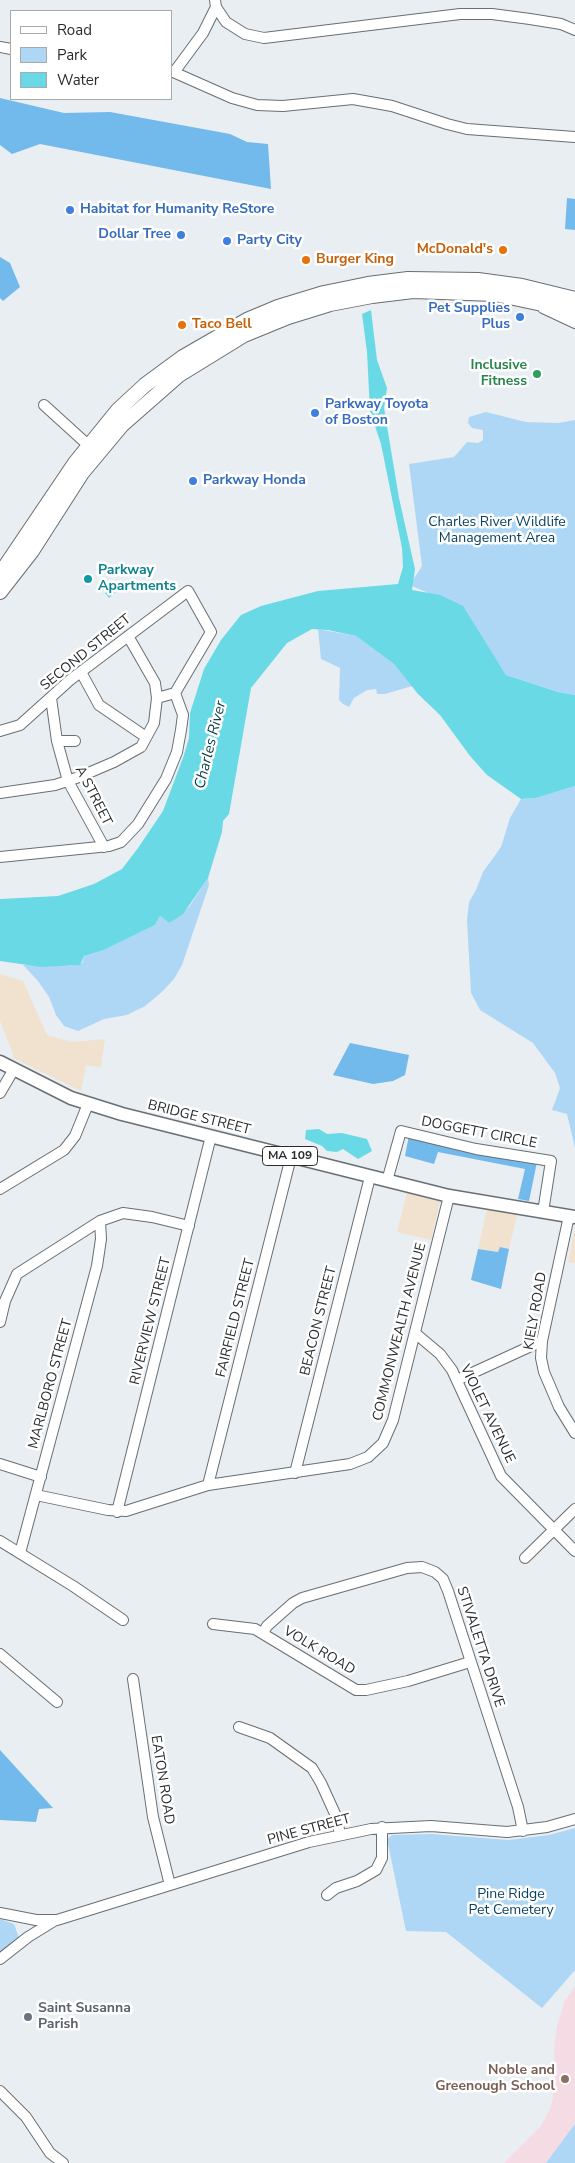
<!DOCTYPE html>
<style>
body{margin:0}
#map{position:relative;width:575px;height:2163px;overflow:hidden;background:#e9eef3;font-family:"Nunito Sans",sans-serif}
canvas{display:block}
.legend{position:absolute;left:10px;top:10px;width:162px;height:90px;box-sizing:border-box;background:#fff;border:1px solid #a9aaab;margin:0;padding:6px 9px;list-style:none;font-size:15px;color:#292b2d}
.legend li{display:flex;align-items:center;gap:10px;height:25px}
.legend b{width:25px;border:1px solid #a9aaab}
</style>
<div id="map">
<canvas width="575" height="2163"></canvas>
<ul class="legend">
<li><b style="height:6px;background:#fff"></b>Road</li>
<li><b style="height:14px;background:#aed7f5"></b>Park</li>
<li><b style="height:14px;background:#69d9e5"></b>Water</li>
</ul>
</div>
<script>
const ctx = document.querySelector('canvas').getContext('2d');
ctx.lineJoin = 'round';
function fillPath(path, color) { ctx.fillStyle = color; ctx.fill(path, 'evenodd'); }
const poly = rows => new Path2D(rows.map(r => 'M' + r).join(''));
function strokePath(path, color, width, dash) { ctx.strokeStyle = color; ctx.lineWidth = width; ctx.lineCap = dash ? 'butt' : 'round'; ctx.setLineDash(dash || []); ctx.stroke(path); }
function label(font, color, halo, rows, align = 'center') {
  ctx.font = font + ' "Nunito Sans",sans-serif'; ctx.lineWidth = 5; ctx.setLineDash([]); ctx.textBaseline = 'middle'; ctx.strokeStyle = halo; ctx.fillStyle = color; for (const [text, x, y, turn = 0] of rows) {
    ctx.save(); ctx.translate(x, y); ctx.rotate((+turn || 0) * Math.PI / 180); ctx.textAlign = isNaN(turn) ? turn : align; if (halo) ctx.strokeText(text, 0, 0); ctx.fillText(text, 0, 0); ctx.restore();
  }
}
const commercial = poly([
 [0,974,23,981,47,1035,72,1042,105,1039,101,1067,86,1065,81,1091,13,1058,13,1054,0,1021],
 [407,1193,440,1202,431,1240,397,1232],
 [487,1210,517,1215,509,1249,500,1247,499,1252,478,1249],
 [575,1229,575,1263,568,1262]
]);
const education = poly([
 [575,1986,575,2163,504,2163,541,2126,551,2107,555,2086,554,2048,557,2026,564,2002]
]);
const green = poly([
 [486,412,526,422,559,423,575,420,575,695,558,692,506,675,463,608,412,586,413,580,422,566,409,464,454,457,467,442,478,443,483,440,483,430,472,428,468,423,469,417],
 [318,629,356,636,394,664,412,686,385,694,377,694,376,689,367,690,354,698,349,707,343,704,339,700,340,668,321,659],
 [575,786,575,1148,567,1114,552,1110,560,1088,555,1073,533,1043,480,1010,471,993,467,920,469,902,476,890,483,872,501,847,510,818,521,799,536,798],
 [208,878,209,885,182,965,174,979,163,991,145,1006,127,1015,104,1019,78,1031,64,1026,56,1015,49,997,38,981,23,965,71,966,82,963,84,956,104,950,155,925,160,916,169,923,189,907],
 [575,1828,575,1970,542,2008,446,1932,406,1931,387,1839,392,1835,431,1834,508,1840,549,1835],
 [0,1919,14,1924,19,1938,0,1955],
 [575,2124,575,2163,546,2163]
]);
const forest = poly([
 [0,98,64,113,110,112,230,134,247,142,268,144,271,189,40,144,12,154,0,145],
 [567,198,575,199,575,230,565,229],
 [0,257,10,263,20,287,3,301,0,298],
 [350,1043,409,1055,405,1075,393,1081,373,1084,333,1075],
 [409,1135,537,1162,529,1201,518,1199,525,1169,438,1152,434,1164,405,1156],
 [500,1247,509,1249,501,1289,471,1280,478,1249,498,1252],
 [0,1750,53,1808,39,1809,36,1822,0,1820]
]);
const water = poly([
 [371,310,377,360,387,388,384,408,399,498,415,569,412,590,440,595,463,606,506,675,558,692,575,695,575,786,536,798,521,799,487,775,470,756,440,715,418,694,394,664,356,636,328,630,312,629,287,643,251,688,229,814,223,821,222,832,208,878,183,914,169,923,160,916,155,925,104,950,84,956,80,965,41,967,0,961,0,899,58,896,94,884,122,869,138,848,163,811,184,755,189,738,190,713,204,669,221,640,241,615,261,606,318,591,398,584,403,567,402,548,381,444,370,411,367,352,362,314],
 [119,582,123,586,109,598,105,593],
 [319,1129,327,1134,342,1133,367,1139,372,1151,358,1159,343,1149,337,1152,327,1151,322,1146,305,1139,306,1130]
]);
const minor = poly([
 [216,7,226,22,245,34,264,38,460,14,492,14,530,19,561,24,575,30],
 [0,47,11,49],
 [171,71,232,98,257,105,283,106,353,99,392,106,447,124,467,129,575,137],
 [175,71,203,33,216,7,215,0],
 [543,308,575,323],
 [44,405,88,445],
 [81,672,99,705,146,737],
 [51,698,57,741,68,781,104,847],
 [0,731,20,725,70,680,188,591,211,632,175,693],
 [57,741,75,741],
 [0,793,55,785,79,777,114,762,141,747,154,723,157,698,155,683,128,636],
 [0,857,109,846,121,842,138,824,166,779,177,752,181,730,183,715,175,693,157,698],
 [0,1093,14,1069],
 [387,1181,401,1131,476,1149,551,1161,543,1212],
 [0,1189,64,1150,75,1136,88,1104],
 [569,1216,542,1341,541,1358,544,1372,559,1407,575,1433],
 [0,1322,5,1301,17,1274,100,1221,123,1213,152,1217,189,1226],
 [415,1333,440,1354,452,1370,501,1476,575,1551],
 [457,1380,542,1341],
 [0,1464,41,1477],
 [295,1473,370,1177],
 [208,1485,291,1157],
 [36,1495,108,1510,126,1511,208,1485,350,1464,368,1457,383,1443,393,1420,449,1196],
 [117,1512,211,1136],
 [0,1541,73,1586,123,1620],
 [20,1553,97,1266,101,1239,100,1221],
 [525,1558,575,1509],
 [213,1624,255,1629,356,1690,366,1690,408,1681,470,1662],
 [263,1633,267,1626,293,1603,302,1598,407,1568,422,1567,435,1572,443,1579,448,1591,518,1807,523,1831],
 [0,1654,57,1702],
 [133,1679,153,1817,170,1885],
 [239,1727,270,1738,312,1768,321,1783,336,1816,340,1834],
 [327,1895,336,1888,357,1881,376,1870,382,1858,382,1827],
 [0,1913,36,1920,57,1920,309,1842,371,1829,431,1826,507,1832,547,1827,575,1819],
 [0,1959,28,1937,54,1921],
 [0,2091,26,2117,50,2153,63,2163]
]);
const major = poly([
 [0,1062,71,1098,122,1114,449,1196,575,1217]
]);
const highway = poly([
 [0,574,75,463,118,410,145,385,183,357,247,320,278,307,324,293,368,284,408,279,478,280,522,286,575,299],
 [0,592,32,551,82,473,122,425,179,375,244,335,288,317,330,304,372,296,413,291,495,294,575,311]
]);
const markers = [
 [70,210,5,"#3f7fe0"],
 [181,235,5,"#3f7fe0"],
 [227,241,5,"#3f7fe0"],
 [503,250,5,"#e8710a"],
 [306,260,5,"#e8710a"],
 [520,317,5,"#3f7fe0"],
 [182,325,5,"#e8710a"],
 [537,374,5,"#2e9e5b"],
 [315,413,5,"#3f7fe0"],
 [193,481,5,"#3f7fe0"],
 [88,579,5,"#0f9aa8"],
 [28,2017,5,"#6b7280"],
 [565,2079,5,"#8d6e63"]
];
const shields = [
 [290,1156,55]
];
const shieldNames = [
 ["MA 109",290,1156]
];
const shopNames = [
 ["Habitat for Humanity ReStore",80,210],
 ["Dollar Tree",171,235,"right"],
 ["Party City",237,241],
 ["Pet Supplies",510,309,"right"],
 ["Plus",510,325,"right"],
 ["Parkway Toyota",325,405],
 ["of Boston",325,421],
 ["Parkway Honda",203,481]
];
const foodNames = [
 ["McDonald's",493,250,"right"],
 ["Burger King",316,260],
 ["Taco Bell",192,325]
];
const leisureNames = [
 ["Inclusive",527,366],
 ["Fitness",527,382]
];
const parkNames = [
 ["Charles River Wildlife",497,523],
 ["Management Area",497,539],
 ["Pine Ridge",511,1895],
 ["Pet Cemetery",511,1911]
];
const cultureNames = [
 ["Parkway",98,571],
 ["Apartments",98,587]
];
const streetNames = [
 ["SECOND STREET",86,653,-39],
 ["A STREET",93,796,63],
 ["BRIDGE STREET",199,1118,14],
 ["DOGGETT CIRCLE",479,1133,11],
 ["KIELY ROAD",536,1311,-80],
 ["FAIRFIELD STREET",236,1318,-76],
 ["RIVERVIEW STREET",151,1321,-76],
 ["BEACON STREET",319,1321,-76],
 ["COMMONWEALTH AVENUE",400,1332,-76],
 ["MARLBORO STREET",51,1384,-75],
 ["VIOLET AVENUE",487,1414,64],
 ["STIVALETTA DRIVE",480,1647,72],
 ["VOLK ROAD",319,1651,31],
 ["EATON ROAD",162,1780,81],
 ["PINE STREET",309,1830,-15]
];
const worshipNames = [
 ["Saint Susanna",38,2009],
 ["Parish",38,2025]
];
const educationNames = [
 ["Noble and",555,2071],
 ["Greenough School",555,2087]
];
const waterNames = [
 ["Charles River",211,745,-76]
];
fillPath(commercial, '#f1e1cf');
fillPath(education, '#f5dce4');
fillPath(green, '#aed7f5');
fillPath(forest, '#72b9ec');
fillPath(water, '#69d9e5');
strokePath(minor, '#696e72', 12);
strokePath(major, '#696e72', 15);
strokePath(highway, '#696e72', 16);
strokePath(minor, '#fff', 10);
strokePath(major, '#fff', 12);
strokePath(highway, '#fff', 14);
for (const [x, y, r, color] of markers) { const dot = new Path2D(); dot.arc(x, y, r, 0, 2 * Math.PI); ctx.fillStyle = color; ctx.fill(dot); strokePath(dot, '#fff', 2); }
for (const [x, y, w] of shields) { const box = new Path2D(); box.roundRect(x - w / 2, y - 9.5, w, 19, 4); ctx.fillStyle = '#fff'; ctx.fill(box); strokePath(box, '#292b2d', 1); }
label('bold 12px', '#292b2d', null, shieldNames);
label('bold 14px', '#366cbe', '#fff', shopNames, 'left');
label('bold 14px', '#c56008', '#fff', foodNames, 'left');
label('bold 14px', '#27864d', '#fff', leisureNames, 'right');
label('14px', '#074263', '#fff', parkNames);
label('bold 14px', '#0d838f', '#fff', cultureNames, 'left');
label('14px', '#292b2d', '#fff', streetNames);
label('bold 14px', '#5b616d', '#fff', worshipNames, 'left');
label('bold 14px', '#785e54', '#fff', educationNames, 'right');
label('italic 15px', '#083e43', '#fff', waterNames);
</script>
